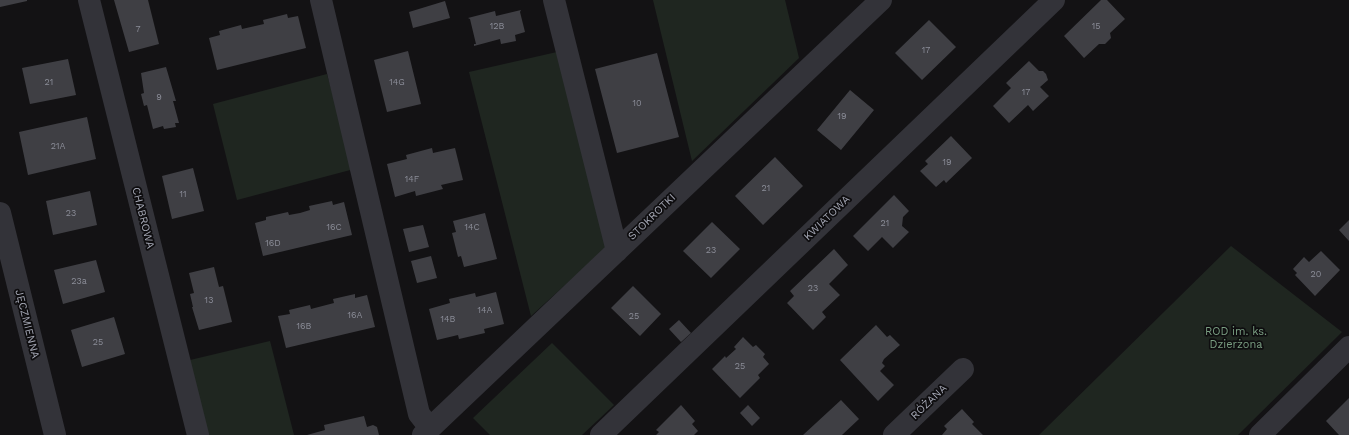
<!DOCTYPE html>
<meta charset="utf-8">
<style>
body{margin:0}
canvas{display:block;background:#131214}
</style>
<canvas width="1349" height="435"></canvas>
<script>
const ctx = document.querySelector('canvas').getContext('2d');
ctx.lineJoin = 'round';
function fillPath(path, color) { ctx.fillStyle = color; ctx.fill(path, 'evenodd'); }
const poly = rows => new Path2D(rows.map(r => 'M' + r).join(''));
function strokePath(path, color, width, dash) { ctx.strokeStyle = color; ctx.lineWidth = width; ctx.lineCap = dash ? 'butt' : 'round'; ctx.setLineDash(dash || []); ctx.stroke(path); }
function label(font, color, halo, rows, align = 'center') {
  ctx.font = font + ' "Work Sans",sans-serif'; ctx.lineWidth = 3.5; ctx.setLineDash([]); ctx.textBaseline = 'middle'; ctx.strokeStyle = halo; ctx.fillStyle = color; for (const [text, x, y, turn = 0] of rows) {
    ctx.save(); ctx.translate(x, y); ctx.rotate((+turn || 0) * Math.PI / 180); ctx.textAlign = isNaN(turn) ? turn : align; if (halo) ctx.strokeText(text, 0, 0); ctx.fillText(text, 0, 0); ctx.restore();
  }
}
const green = poly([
 [653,0,785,0,799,58,692,161],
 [557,52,608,246,531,316,469,72],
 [327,74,354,169,237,200,213,104],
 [1231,246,1342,332,1238,435,1039,435],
 [270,341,294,435,207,435,186,361],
 [552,343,614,405,582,435,490,435,473,418]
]);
const building = poly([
 [0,0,27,0,27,1,0,7],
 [114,0,148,0,159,44,129,52],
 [1101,0,1107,0,1125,19,1110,33,1111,38,1105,44,1099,44,1084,58,1064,36],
 [445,1,450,18,413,28,409,12],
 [521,10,520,12,525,32,515,35,516,41,501,44,500,39,474,46,474,44,476,44,470,19,468,18,495,11,496,16],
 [287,14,288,18,298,16,306,48,217,70,209,38,220,35,219,31,241,25,242,29,264,24,263,20],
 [929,20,956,47,922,80,895,53],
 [408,51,421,104,387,112,374,60],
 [657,53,679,137,617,153,595,69],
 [68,59,76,95,30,104,22,68],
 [1029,61,1039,71,1043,71,1046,74,1048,80,1040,87,1049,96,1033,111,1028,105,1009,123,993,106,1011,88,1006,83],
 [166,67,176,101,173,101,179,123,175,123,176,127,164,129,163,126,153,129,147,105,144,106,141,94,144,93,141,73],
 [850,90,874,110,841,150,817,130],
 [87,117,96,159,28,175,19,132],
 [951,136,972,158,946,183,944,180,936,187,920,171,928,164,925,161],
 [432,148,433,153,455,148,463,180,441,185,443,189,416,196,415,191,395,197,387,164,407,159,406,155],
 [775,157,803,186,763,225,735,196],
 [193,168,204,211,172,219,162,176],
 [90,191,97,225,53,235,46,201],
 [894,195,909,211,903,217,902,226,909,232,893,248,882,237,868,251,853,236],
 [332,201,333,205,344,202,352,235,263,256,255,223,266,220,266,217,288,212,289,215,300,213,310,210,309,206],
 [485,213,497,259,464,267,461,256,458,257,452,233,456,232,453,221],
 [1349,220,1349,241,1339,230],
 [712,222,740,249,711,278,683,251],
 [423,225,429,247,409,252,403,229],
 [834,249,848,265,829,284,840,295,822,312,826,317,813,330,787,303,794,296,790,291],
 [1321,251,1340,270,1315,296,1295,275,1297,273,1293,269,1304,257,1309,262],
 [431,256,437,278,417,283,411,261],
 [96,260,105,292,63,304,54,270],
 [214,267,219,287,223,286,232,322,199,330,192,307,193,307,190,294,194,293,189,273],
 [633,286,661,314,640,336,611,308],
 [496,292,504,324,484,329,485,333,459,339,458,335,437,340,429,309,450,303,449,299,475,293,476,297],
 [355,294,355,298,367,295,375,327,286,348,278,316,290,314,289,310,310,305,311,309,334,303,333,299],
 [114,317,125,354,82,367,71,330],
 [679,320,691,333,681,342,669,329],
 [876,325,887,337,890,335,900,345,884,359,882,363,885,366,880,371,894,385,878,401,840,360],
 [743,337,753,347,756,345,765,354,763,357,769,364,758,375,760,378,740,398,712,369,725,356,726,358,736,349,734,347],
 [1349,398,1349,435,1339,435,1326,421],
 [841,400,859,419,842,435,803,435],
 [681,405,695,421,692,424,698,431,694,435,656,435,659,432,656,430],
 [748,405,760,418,752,426,740,413],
 [962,409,974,422,972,424,983,435,942,435,947,429,944,426],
 [364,416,367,427,373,425,377,427,379,435,307,435,325,430,324,425]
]);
const minor = poly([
 [89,0,198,435],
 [321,0,419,414,430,428],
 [554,0,617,251],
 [0,213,55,435],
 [423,435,881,0],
 [601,435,1054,0],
 [894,435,963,369],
 [1260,435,1349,347]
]);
const numberNames = [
 ["12B",497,26],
 ["15",1096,26],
 ["7",138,29],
 ["17",926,50],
 ["21",49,82],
 ["14G",397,82],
 ["17",1026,92],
 ["9",159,97],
 ["10",637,103],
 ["19",842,116],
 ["21A",58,146],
 ["19",947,162],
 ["14F",412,179],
 ["21",766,188],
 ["11",183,194],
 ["23",71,213],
 ["21",885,223],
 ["16C",334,227],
 ["14C",472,227],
 ["16D",273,243],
 ["23",711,250],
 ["20",1316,274],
 ["23a",79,281],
 ["23",813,288],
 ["13",209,300],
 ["14A",485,310],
 ["16A",355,315],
 ["25",634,316],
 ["14B",448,319],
 ["16B",304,326],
 ["25",98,342],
 ["25",740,366]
];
const streetNames = [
 ["STOKROTKI",652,217,-44],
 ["CHABROWA",143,218,76],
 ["KWIATOWA",827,218,-44],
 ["JĘCZMIENNA",27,324,76],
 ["RÓŻANA",929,402,-44]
];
const parkNames = [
 ["ROD im. ks.",1236,332],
 ["Dzierżona",1236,345]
];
fillPath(green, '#1f2620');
fillPath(building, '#3f3f44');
strokePath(minor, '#333339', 22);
label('9px', '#8b8d98', null, numberNames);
label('11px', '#a4a7b4', '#0e0d0f', streetNames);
label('11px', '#7b9f83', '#0e0d0f', parkNames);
</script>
